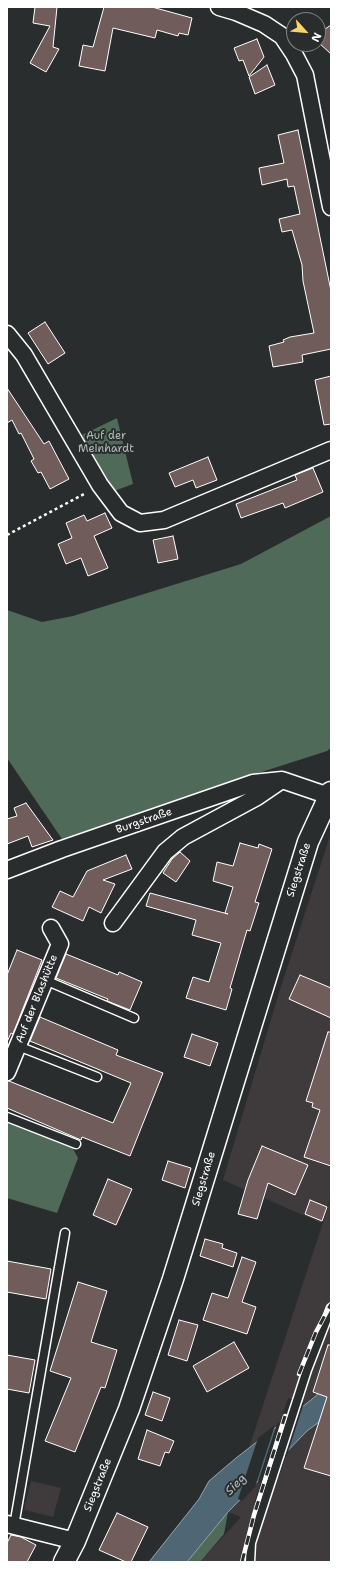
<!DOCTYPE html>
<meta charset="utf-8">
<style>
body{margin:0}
#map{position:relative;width:338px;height:1569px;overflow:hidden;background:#2a2d2e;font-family:"Shantell Sans",sans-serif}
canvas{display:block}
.frame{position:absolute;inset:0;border:8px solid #fff;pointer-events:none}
.north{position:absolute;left:286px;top:12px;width:40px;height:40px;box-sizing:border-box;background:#2a2d2e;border:1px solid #7f8182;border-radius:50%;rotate:117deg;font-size:11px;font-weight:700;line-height:16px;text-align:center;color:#fff}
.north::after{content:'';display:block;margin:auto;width:14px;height:18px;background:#ffd166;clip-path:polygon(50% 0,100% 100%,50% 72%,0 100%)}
</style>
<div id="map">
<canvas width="338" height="1569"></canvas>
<div class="frame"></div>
<div class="north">N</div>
</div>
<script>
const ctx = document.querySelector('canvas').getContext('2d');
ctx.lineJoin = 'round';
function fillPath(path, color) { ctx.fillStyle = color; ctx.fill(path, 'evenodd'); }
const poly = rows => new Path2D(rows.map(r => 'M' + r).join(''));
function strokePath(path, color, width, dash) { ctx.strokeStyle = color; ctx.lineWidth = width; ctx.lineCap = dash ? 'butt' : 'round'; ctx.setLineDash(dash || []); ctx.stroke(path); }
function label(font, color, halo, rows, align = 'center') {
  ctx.font = font + ' "Shantell Sans",sans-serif'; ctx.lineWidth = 4; ctx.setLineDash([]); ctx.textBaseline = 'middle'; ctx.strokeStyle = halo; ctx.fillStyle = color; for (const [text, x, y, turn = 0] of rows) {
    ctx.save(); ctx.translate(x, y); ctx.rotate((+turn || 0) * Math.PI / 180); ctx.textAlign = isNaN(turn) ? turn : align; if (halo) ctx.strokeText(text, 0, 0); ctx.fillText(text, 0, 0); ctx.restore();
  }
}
const built = poly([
 [331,833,331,1196,321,1223,223,1180,278,996],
 [331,1198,331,1562,200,1562,241,1517,228,1512],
 [288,1398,304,1403,279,1477,254,1503],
 [31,1481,61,1488,53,1517,24,1510]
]);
const green = poly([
 [117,418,133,484,114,491,82,435],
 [331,516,331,748,327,751,243,778,62,839,7,758,7,610,42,622,73,616,241,564],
 [7,1120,72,1147,78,1158,57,1213,7,1198],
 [228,1512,224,1534,200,1562,187,1562]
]);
const water = poly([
 [331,1383,331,1413,307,1431,228,1512,187,1562,149,1562,199,1499,209,1481,236,1458,311,1400,331,1383]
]);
const pier = poly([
 [304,1403,287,1455,257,1485,277,1424],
 [275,1425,255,1487,242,1501,238,1499,258,1438]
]);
const building = poly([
 [35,7,57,7,53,47,59,49,46,72,30,63,50,26,33,23,35,7],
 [104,7,152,7,192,18,188,35,179,33,178,36,157,30,155,38,113,28,105,71,79,66,83,45,93,47,104,7],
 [331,25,331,54,318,42,318,34,331,25],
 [257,39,264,57,249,76,243,60,239,61,234,48,257,39],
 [267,65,275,85,255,94,249,77,267,65],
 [298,130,331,291,331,349,302,355,303,362,273,367,269,346,284,342,283,340,290,337,314,333,303,281,302,265,292,230,282,232,279,219,300,214,294,186,288,187,287,179,262,185,259,168,284,163,278,135,298,130],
 [45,322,65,353,48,364,28,333,45,322],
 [331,376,331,424,324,425,315,380,331,376],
 [7,388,44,444,49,441,69,479,50,489,41,472,38,473,31,461,34,459,21,433,19,434,12,420,7,423,7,388],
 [208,457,217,480,196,488,193,480,175,487,169,473,208,457],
 [313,468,323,492,285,508,283,503,241,518,236,504,297,480,295,475,313,468],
 [105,513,112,528,94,536,108,568,88,576,81,558,66,564,58,544,72,538,66,523,84,515,87,521,105,513],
 [173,536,178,559,158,563,153,540,173,536],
 [26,803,53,840,32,847,28,836,7,844,7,819,17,816,14,808,26,803],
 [240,843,258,848,259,844,272,849,255,902,259,903,250,931,247,930,230,988,232,989,226,1010,186,998,193,977,209,982,221,943,192,935,196,920,146,906,150,893,228,914,225,913,233,887,213,881,217,862,233,866,240,843],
 [180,852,190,861,176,882,163,873,172,859,180,852],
 [126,855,132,869,103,880,115,884,101,913,89,907,83,921,52,907,60,891,73,897,87,871,126,855],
 [17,950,42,960,13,1034,11,1033,7,1042,7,975,17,950],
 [66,954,118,975,119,972,142,982,130,1010,107,1001,108,999,56,978,66,954],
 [300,975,331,988,331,1018,289,999,300,975],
 [40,1017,118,1050,116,1055,163,1073,130,1156,82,1137,81,1140,7,1108,7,1081,9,1081,113,1123,131,1083,30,1041,40,1017],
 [328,1032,331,1032,331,1166,304,1157,320,1110,312,1107,313,1103,306,1101,328,1032],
 [192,1034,218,1043,210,1066,184,1057,192,1034],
 [262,1146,308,1165,295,1195,268,1183,257,1219,238,1214,248,1180,262,1146],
 [168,1161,191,1168,185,1188,162,1180,168,1161],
 [108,1179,132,1189,116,1225,93,1215,108,1179],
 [310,1200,327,1207,322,1221,305,1214,310,1200],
 [205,1239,223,1244,222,1248,237,1253,233,1267,200,1256,205,1239],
 [242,1257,256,1262,242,1302,256,1307,247,1334,203,1320,212,1293,228,1298,242,1257],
 [7,1261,51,1269,46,1299,7,1292,7,1261],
 [78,1282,107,1291,91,1342,117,1350,105,1388,101,1387,75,1452,45,1441,71,1378,50,1371,78,1282],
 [179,1320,198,1325,187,1361,168,1355,179,1320],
 [234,1342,249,1368,207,1392,193,1366,234,1342],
 [328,1345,331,1345,331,1476,304,1468,327,1397,313,1392,328,1345],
 [7,1355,35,1360,29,1393,7,1389,7,1355],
 [153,1392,170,1398,162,1421,145,1415,153,1392],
 [147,1430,174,1441,169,1453,165,1452,160,1466,138,1459,147,1430],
 [117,1513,148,1527,131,1562,126,1562,99,1550,117,1513],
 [11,1535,21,1537,36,1545,27,1562,7,1562,7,1543,11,1535]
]);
const path = poly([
 [7,535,86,493]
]);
const service = poly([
 [45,980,134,1018],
 [18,1046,97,1077],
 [7,1117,76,1144],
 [14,1526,65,1233],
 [250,1562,251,1543,307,1370,331,1308]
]);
const minor = poly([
 [219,7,236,12,264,24,282,36,294,54,305,75,331,207],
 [7,334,24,355,100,485,121,513,140,523,164,520,331,450],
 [7,870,62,849,253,783,282,780,329,796],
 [113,923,165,852,183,837,257,797,279,782],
 [7,1072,60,944,51,928],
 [7,1524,75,1541]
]);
const tertiary = poly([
 [64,1562,75,1541,129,1409,173,1279,308,842,331,792]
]);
const rail = poly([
 [299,1374,316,1332,331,1304],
 [242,1562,254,1515,285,1416]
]);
const parkNames = [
 ["Auf der",106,436],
 ["Meinhardt",106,449]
];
const streetNames = [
 ["Burgstraße",144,821,-19],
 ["Siegstraße",299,870,-72],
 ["Auf der Blashütte",37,999,-68],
 ["Siegstraße",204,1179,-73],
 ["Siegstraße",98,1485,-68]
];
const waterNames = [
 ["Sieg",236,1485,-45]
];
fillPath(built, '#3f3b3c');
fillPath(green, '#506a59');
fillPath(water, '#4f6774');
strokePath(water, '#95a4ac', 1);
fillPath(pier, '#2a2d2e');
fillPath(building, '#6f5c5b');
strokePath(building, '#fff', 1);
strokePath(service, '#fff', 11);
strokePath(minor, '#fff', 19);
strokePath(tertiary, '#fff', 23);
strokePath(path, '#fff', 2.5, [3, 3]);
strokePath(service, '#2a2d2e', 8);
strokePath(minor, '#2a2d2e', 16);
strokePath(tertiary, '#2a2d2e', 20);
strokePath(rail, '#fff', 4.5);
strokePath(rail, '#2a2d2e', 3, [9]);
label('11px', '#b0bcb4', '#2a2d2e', parkNames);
label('11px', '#fff', '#2a2d2e', streetNames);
label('italic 12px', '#b0bbc0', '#2a2d2e', waterNames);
</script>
